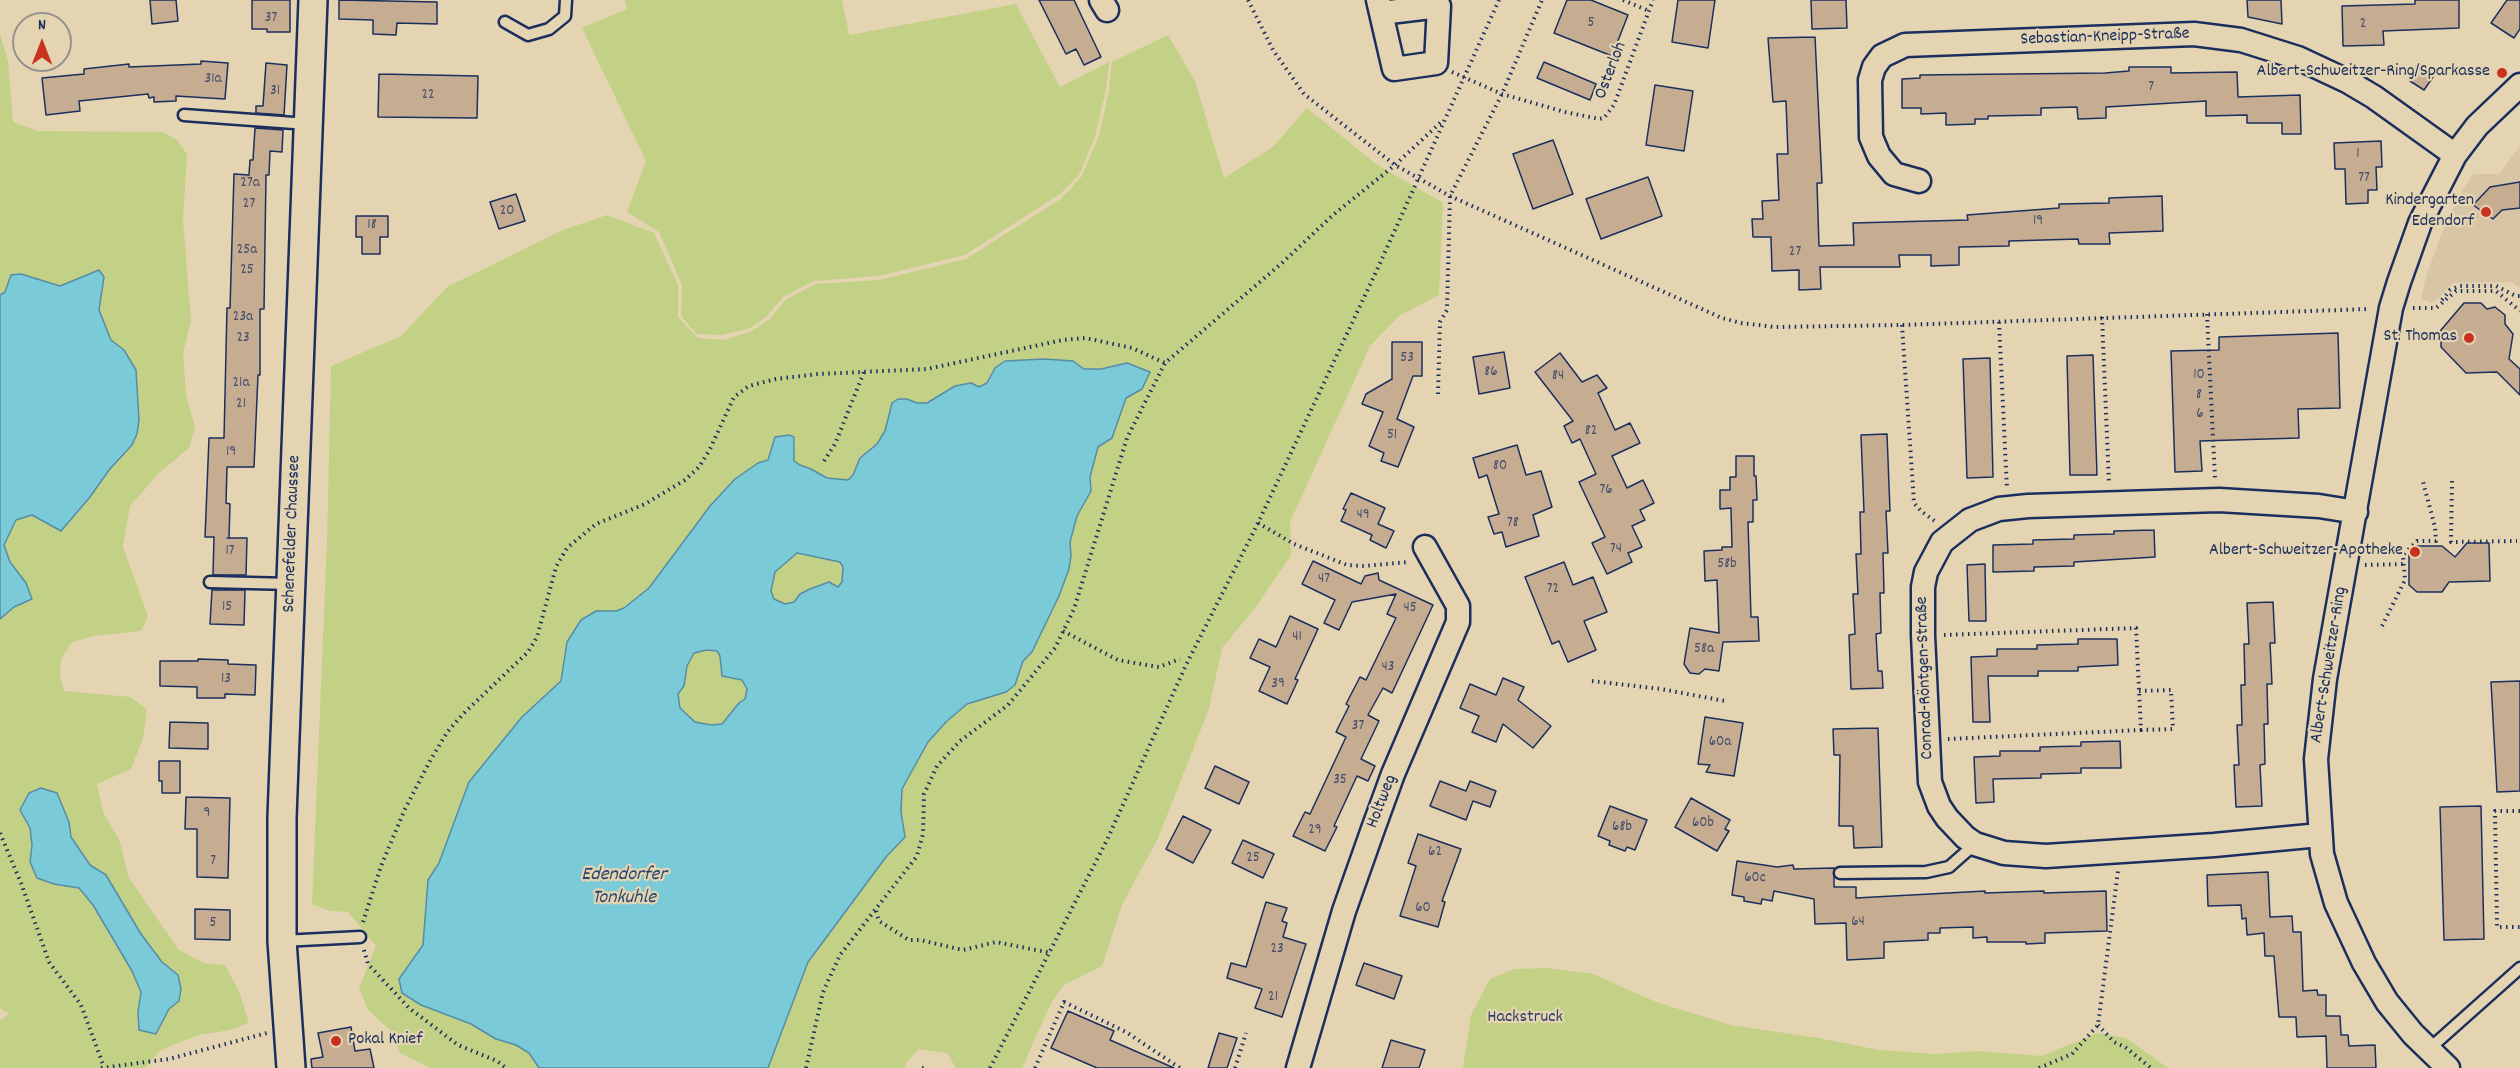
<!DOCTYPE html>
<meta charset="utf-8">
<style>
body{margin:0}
#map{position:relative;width:2520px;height:1068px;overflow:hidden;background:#e5d4b1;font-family:Dekko,sans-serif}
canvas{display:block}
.north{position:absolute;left:12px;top:12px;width:60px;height:60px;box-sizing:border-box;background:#e5d4b1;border:2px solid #949290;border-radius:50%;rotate:0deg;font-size:16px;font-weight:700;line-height:24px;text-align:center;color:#1b2f5e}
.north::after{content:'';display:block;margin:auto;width:21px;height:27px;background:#c8321e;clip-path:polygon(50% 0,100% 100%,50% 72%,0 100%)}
</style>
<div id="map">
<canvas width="2520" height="1068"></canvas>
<div class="north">N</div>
</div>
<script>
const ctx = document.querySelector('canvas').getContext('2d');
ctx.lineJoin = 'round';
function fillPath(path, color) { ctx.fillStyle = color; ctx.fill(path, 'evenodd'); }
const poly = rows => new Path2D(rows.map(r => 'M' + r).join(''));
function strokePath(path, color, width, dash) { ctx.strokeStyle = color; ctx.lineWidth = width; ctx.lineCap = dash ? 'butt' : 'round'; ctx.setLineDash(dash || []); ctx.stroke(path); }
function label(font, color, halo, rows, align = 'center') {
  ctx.font = font + ' Dekko,sans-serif'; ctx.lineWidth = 4.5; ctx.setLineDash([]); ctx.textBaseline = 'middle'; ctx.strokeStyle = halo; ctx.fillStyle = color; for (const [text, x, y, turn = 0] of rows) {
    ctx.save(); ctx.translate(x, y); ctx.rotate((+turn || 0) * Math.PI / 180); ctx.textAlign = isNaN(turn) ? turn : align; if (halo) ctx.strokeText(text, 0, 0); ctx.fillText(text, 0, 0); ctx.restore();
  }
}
const built = poly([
 [2520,146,2520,288,2511,282,2453,283,2435,302,2431,303,2421,299,2427,273,2444,228,2459,196,2473,174,2499,174]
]);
const green = poly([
 [625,0,842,0,849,35,1016,4,1060,87,1109,62,1106,90,1095,137,1079,175,1060,194,965,255,879,276,814,281,783,297,767,316,751,328,722,335,697,334,681,316,682,285,659,232,627,212,646,161,582,28,627,9],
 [0,34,8,61,13,122,37,131,163,132,177,140,187,154,183,220,191,321,183,353,186,395,195,427,189,448,159,473,130,506,123,547,148,616,141,631,95,636,72,642,61,659,60,676,64,691,131,697,147,710,143,738,131,769,97,784,103,812,119,839,129,878,179,950,204,963,225,965,239,991,249,1023,230,1030,199,1035,175,1044,160,1051,145,1068,0,1068,0,1020,9,1014,0,1008,0,619,14,607,26,583,10,562,4,545,17,520,32,515,61,531,109,470,119,461,139,420,136,370,124,350,111,340,99,310,104,277,60,286,21,274,0,295],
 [69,822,71,837,90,865,106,875,141,935,162,962,178,975,179,1001,169,1009,156,1034,138,1012,141,992,132,971,93,905,79,888,54,884,30,862,32,845,30,828],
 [1168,35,1195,81,1224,178,1273,147,1307,108,1376,164,1443,203,1439,295,1399,316,1370,346,1290,522,1291,555,1255,608,1222,648,1209,709,1158,838,1122,905,1102,966,1064,985,1051,1003,1022,1068,956,1068,947,1053,919,1049,906,1063,905,1068,768,1068,808,962,886,857,905,837,901,812,902,789,928,742,946,722,967,704,1006,692,1015,685,1023,661,1032,652,1071,556,1070,542,1077,516,1091,491,1090,477,1098,447,1112,438,1126,397,1142,389,1150,372,1127,364,1101,369,1084,369,1073,361,1044,359,1005,361,990,376,987,383,979,387,955,386,927,403,917,403,907,399,889,411,885,431,877,444,860,458,853,475,848,480,827,478,794,462,796,442,772,446,768,460,758,463,710,506,649,588,634,601,616,611,595,611,564,661,561,681,522,717,469,782,439,863,428,880,423,945,399,979,421,1005,471,1024,496,1039,516,1045,529,1053,539,1068,431,1068,400,1053,390,1030,368,1010,359,988,376,946,348,912,330,911,312,904,327,542,331,366,401,336,447,287,563,230,607,215,654,233,678,285,678,317,698,338,724,340,752,331,770,319,785,300,815,284,879,280,966,259,1062,198,1082,176,1099,135,1109,91,1112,62],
 [797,553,840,562,843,567,842,582,838,587,829,582,810,589,801,594,794,602,785,604,774,599,771,591,775,572],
 [707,650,717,651,721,656,722,675,742,680,747,689,745,699,739,703,722,724,711,725,695,722,680,708,678,694,684,686,687,667,694,653],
 [1547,968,1593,974,1656,1002,1731,1025,1818,1038,1879,1050,1935,1054,1978,1051,2041,1056,2098,1033,2126,1038,2168,1068,1463,1068,1471,1015,1490,979,1514,969]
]);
const water = poly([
 [99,270,104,277,99,310,111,340,124,350,136,370,139,420,137,434,132,445,109,470,90,497,61,531,32,515,16,520,4,545,10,562,26,583,32,599,14,607,0,619,0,295,5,292,11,275,21,274,60,286,99,270],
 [1044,359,1073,361,1084,369,1101,369,1127,363,1150,372,1142,389,1126,398,1112,438,1098,447,1090,477,1091,491,1077,516,1070,542,1071,556,1069,569,1059,596,1032,652,1023,661,1015,685,1006,692,967,704,946,722,928,742,902,789,901,812,905,837,886,857,808,962,768,1068,539,1068,529,1053,516,1045,496,1039,471,1024,421,1005,402,993,399,979,423,945,428,880,439,863,469,782,522,717,561,681,567,642,581,620,596,611,616,611,624,608,649,588,710,506,735,479,758,463,768,460,775,437,789,435,794,437,794,461,800,465,811,469,827,478,848,480,853,475,860,458,877,444,885,431,892,403,898,399,907,399,917,403,927,403,955,386,971,383,979,387,987,383,995,368,1005,361,1044,359],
 [797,553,840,562,843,567,842,582,838,587,829,582,810,589,800,594,794,602,785,604,774,599,771,591,775,572,797,553],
 [707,650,717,651,720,656,722,676,742,680,747,689,745,699,739,703,722,724,711,725,695,722,680,708,678,694,684,686,687,666,694,653,707,650],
 [41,788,57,793,69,822,71,837,90,865,106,875,141,934,162,962,178,975,181,989,179,1001,169,1009,156,1034,139,1030,138,1012,141,992,132,971,93,905,79,888,54,884,37,878,30,862,32,845,30,828,20,810,29,793,41,788]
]);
const building = poly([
 [150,0,176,0,178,21,152,24,150,0],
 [252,0,290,0,290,32,267,32,267,29,252,29,252,0],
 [339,0,437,2,437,24,397,23,396,35,373,34,373,20,339,19,339,0],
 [1039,0,1074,0,1101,57,1084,65,1076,49,1066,54,1039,0],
 [1567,0,1591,0,1628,15,1612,56,1554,33,1567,0],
 [1678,0,1715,0,1708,48,1672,42,1678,0],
 [1811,0,1846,0,1847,28,1812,29,1811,0],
 [2247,0,2281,0,2282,24,2248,17,2247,0],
 [2415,0,2459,0,2459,28,2383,31,2384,45,2343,46,2342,6,2415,4,2415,0],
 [2507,0,2520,0,2520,29,2514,38,2491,23,2507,0],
 [1815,37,1822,183,1817,183,1819,246,1854,245,1853,223,1968,220,1967,215,2059,208,2059,204,2109,203,2109,198,2162,196,2163,231,2109,233,2110,244,2079,244,2078,239,2009,241,2009,246,1959,247,1959,265,1931,266,1931,255,1899,255,1900,267,1820,267,1821,289,1799,290,1799,270,1772,271,1771,237,1753,237,1752,219,1763,219,1762,201,1779,200,1777,154,1788,154,1786,101,1773,102,1768,38,1815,37],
 [201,61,228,63,225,99,176,96,176,101,154,102,154,97,149,98,148,94,79,101,80,111,46,115,42,78,84,74,84,69,129,64,129,67,201,64,201,61],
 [1544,62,1596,84,1590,100,1537,78,1544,62],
 [266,63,287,65,284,115,256,113,256,106,263,106,266,63],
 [2421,65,2435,74,2424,90,2410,81,2421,65],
 [2129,67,2171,67,2171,73,2237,72,2238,97,2300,95,2301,134,2282,134,2282,123,2247,123,2247,115,2206,116,2206,101,2106,107,2106,118,2078,119,2077,107,2041,108,2041,115,1988,116,1988,119,1975,119,1975,124,1946,125,1946,113,1921,114,1921,108,1902,108,1902,79,1920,78,1920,75,2105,73,2129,71,2129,67],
 [379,74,478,76,477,118,378,117,379,74],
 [1655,85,1693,91,1684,151,1646,145,1655,85],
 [255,128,283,130,282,152,270,151,269,175,266,175,264,309,260,309,260,375,258,375,254,467,227,467,226,503,230,504,229,538,227,538,247,538,246,575,213,575,214,537,205,537,209,438,224,438,227,308,230,308,234,174,249,175,250,160,253,160,255,128],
 [1553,140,1573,194,1533,209,1513,154,1553,140],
 [2381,141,2382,167,2376,167,2377,190,2368,190,2368,203,2346,204,2345,169,2335,169,2334,143,2381,141],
 [1648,177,1662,216,1601,239,1586,199,1648,177],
 [2520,182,2520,208,2502,210,2493,219,2473,205,2490,187,2520,182],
 [516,194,525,221,499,229,490,202,516,194],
 [356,216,388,216,388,237,380,237,380,254,362,254,362,237,356,237,356,216],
 [2464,303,2481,303,2487,309,2495,307,2505,315,2505,324,2513,334,2509,359,2520,369,2520,395,2497,372,2466,373,2441,347,2441,330,2464,303],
 [2338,333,2340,408,2298,409,2299,438,2200,441,2202,471,2175,472,2171,351,2219,350,2219,337,2338,333],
 [1392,342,1422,342,1422,376,1413,376,1397,419,1414,427,1398,467,1381,461,1384,453,1369,446,1383,412,1362,404,1366,394,1392,379,1392,342],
 [1504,352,1510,388,1479,394,1473,357,1504,352],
 [1560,353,1582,382,1597,375,1607,388,1598,393,1615,430,1630,423,1640,443,1612,456,1627,488,1643,480,1654,503,1640,510,1645,520,1632,526,1642,547,1628,553,1632,562,1607,574,1592,543,1605,537,1579,482,1596,474,1580,439,1572,443,1564,426,1573,421,1535,372,1560,353],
 [2093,355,2097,475,2070,475,2067,356,2093,355],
 [1990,358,1993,477,1967,478,1963,359,1990,358],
 [1887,434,1890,511,1886,511,1888,553,1883,553,1884,593,1880,593,1881,633,1876,634,1878,671,1882,671,1883,688,1851,689,1849,635,1855,634,1853,594,1858,594,1856,554,1861,554,1860,512,1864,512,1861,435,1887,434],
 [1517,445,1526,475,1541,471,1552,507,1533,515,1539,536,1506,547,1502,532,1494,534,1488,517,1499,514,1487,475,1479,478,1473,458,1517,445],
 [1736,456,1754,456,1754,476,1756,476,1757,500,1753,500,1753,522,1748,522,1751,617,1758,617,1759,641,1723,642,1719,671,1705,669,1699,674,1690,673,1684,664,1690,628,1719,633,1717,580,1705,581,1704,551,1722,550,1722,547,1732,547,1731,508,1720,509,1720,490,1730,490,1730,477,1736,477,1736,456],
 [1351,493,1385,508,1378,524,1394,531,1386,548,1370,540,1372,535,1341,521,1346,510,1343,509,1351,493],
 [2154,530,2155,557,2074,562,2074,566,2034,567,2034,571,1993,572,1993,545,2033,544,2033,540,2074,539,2074,535,2114,534,2114,531,2154,530],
 [2467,543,2489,543,2490,581,2449,582,2442,592,2417,592,2409,585,2409,555,2417,546,2442,546,2455,557,2467,543],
 [1313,561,1361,584,1365,576,1378,573,1379,580,1433,605,1392,693,1383,688,1368,715,1379,721,1361,759,1375,766,1368,781,1357,776,1334,826,1337,827,1325,851,1293,836,1305,812,1310,814,1346,737,1336,732,1349,706,1346,704,1360,677,1366,680,1396,618,1387,614,1396,594,1352,602,1339,630,1324,623,1335,600,1302,584,1313,561],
 [1564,562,1573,585,1593,577,1607,612,1584,621,1596,650,1568,662,1559,641,1552,644,1525,577,1564,562],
 [1985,564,1986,621,1969,621,1967,565,1985,564],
 [212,590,245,590,244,625,210,624,212,590],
 [2273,602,2275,643,2270,643,2272,684,2267,684,2268,724,2264,724,2265,764,2260,765,2262,806,2236,807,2234,765,2239,765,2237,725,2242,725,2241,685,2245,685,2244,644,2249,644,2247,603,2273,602],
 [1290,616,1318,629,1295,679,1298,680,1287,704,1259,691,1270,667,1250,658,1259,639,1276,647,1290,616],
 [2078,639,2117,639,2118,665,2078,667,2078,671,2038,671,2038,676,1988,676,1990,722,1973,722,1971,657,1997,656,1997,649,2037,649,2037,645,2078,644,2078,639],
 [198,659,228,660,228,664,256,665,255,695,225,694,225,698,197,698,197,687,160,686,160,661,198,661,198,659],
 [1503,678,1524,687,1518,700,1551,726,1533,748,1503,724,1496,742,1472,732,1479,716,1460,708,1470,684,1496,695,1503,678],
 [2520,681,2520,791,2497,792,2491,682,2520,681],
 [1705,717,1743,723,1734,776,1706,772,1710,765,1698,764,1705,717],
 [170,722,208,723,208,749,169,748,170,722],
 [1878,728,1882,847,1854,848,1853,826,1839,826,1840,755,1834,755,1833,729,1878,728],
 [2120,741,2121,768,2081,768,2081,773,2041,774,2041,778,1993,779,1994,802,1976,803,1974,757,2000,756,2000,751,2040,751,2040,747,2081,746,2081,742,2120,741],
 [159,761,180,761,180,793,162,793,162,781,159,781,159,761],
 [1215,766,1249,782,1239,804,1205,788,1215,766],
 [1440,781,1466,791,1470,781,1496,791,1490,807,1473,801,1466,820,1430,806,1440,781],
 [186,797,230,798,228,878,197,877,197,829,185,829,186,797],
 [1691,798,1730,820,1725,829,1729,831,1717,851,1675,827,1691,798],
 [1610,806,1647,820,1635,850,1627,847,1625,851,1609,845,1610,841,1598,836,1610,806],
 [2481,806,2484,939,2444,940,2440,807,2481,806],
 [1183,816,1211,830,1193,863,1166,849,1183,816],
 [1418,834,1461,849,1442,901,1445,902,1438,927,1400,916,1416,866,1408,863,1418,834],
 [1243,840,1274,854,1263,878,1232,863,1243,840],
 [1737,861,1777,867,1793,865,1794,869,1834,868,1834,887,1856,887,1856,898,1985,891,1985,893,2044,891,2044,893,2106,891,2107,931,2045,933,2045,943,2026,944,2026,942,1987,942,1987,937,1973,938,1973,927,1940,928,1940,933,1928,933,1928,940,1884,942,1884,958,1847,960,1846,923,1815,924,1814,899,1774,891,1772,901,1762,899,1761,904,1744,901,1744,897,1732,895,1737,861],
 [2268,872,2270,917,2292,916,2293,932,2301,932,2303,991,2317,990,2318,995,2326,995,2326,1016,2340,1016,2341,1035,2348,1035,2349,1046,2375,1045,2376,1068,2327,1068,2326,1036,2297,1037,2296,1017,2279,1017,2274,956,2265,956,2264,933,2247,935,2246,918,2242,919,2241,905,2208,906,2207,875,2268,872],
 [1266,902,1287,908,1282,921,1287,923,1283,937,1306,944,1282,1017,1255,1008,1262,989,1227,978,1231,963,1246,967,1266,902],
 [195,909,230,910,230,940,195,939,195,909],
 [1364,963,1402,976,1394,999,1356,985,1364,963],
 [1068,1011,1114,1031,1110,1040,1174,1068,1097,1068,1051,1048,1068,1011],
 [351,1027,355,1051,370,1049,374,1068,312,1068,311,1059,323,1057,318,1033,351,1027],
 [1219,1033,1237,1038,1227,1068,1208,1068,1219,1033],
 [1391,1040,1425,1050,1419,1068,1382,1068,1391,1040]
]);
const path = poly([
 [1248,0,1273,50,1304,94,1395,165,1450,196,1722,318,1741,323,1775,327,1902,325,2369,309],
 [1623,0,1649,11],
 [1452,72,1502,94,1565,112,1599,119,1604,118,1614,105,1653,0],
 [2442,300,2450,290,2459,286,2496,286,2516,296,2520,296],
 [2413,308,2436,308,2456,291,2496,291,2520,311],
 [2207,314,2215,479],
 [2102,317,2109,484],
 [1999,322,2007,489],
 [1902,325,1914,503,1921,511,1936,522],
 [1438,394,1440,322,1447,310,1450,196,1502,94,1542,0],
 [824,461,835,444,864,372],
 [2452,481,2451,542,2517,541],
 [1258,523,1294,544,1347,565,1364,566,1409,562],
 [2365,565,2404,564],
 [2382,626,2405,580,2403,555,2417,541,2436,541,2435,527,2422,478],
 [1063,631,1118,660,1159,667,1180,659],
 [1944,635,2136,628,2141,730,1948,739],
 [1592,681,1661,689,1725,701],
 [2139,691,2171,690,2173,729,2141,730],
 [2520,811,2495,811,2497,927,2520,927],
 [0,833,21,883,49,962,81,1005,104,1067],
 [876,911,879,921,909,940,920,940,963,950,996,942,1051,953],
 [363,922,381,866,405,809,431,759,448,731,463,714,528,652,537,637,556,567,567,548,596,524,645,504,685,480,699,467,710,449,734,397,749,386,776,379,818,374,927,369,1063,340,1085,338,1132,348,1165,363],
 [364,950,368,964,409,1008,458,1045,497,1061,506,1068],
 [2098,1025,2114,1042,2125,1047,2151,1068],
 [101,1068,169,1059,267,1033],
 [806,1068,823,992,840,955,917,856,923,834,924,794,937,766,960,741,1008,705,1055,648,1074,609,1127,438,1165,363,1282,263,1333,215,1395,165,1441,122],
 [922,1068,927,1068],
 [990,1068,1107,840,1186,665,1258,523,1376,272,1499,0],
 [1035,1068,1064,1002,1126,1032,1180,1068],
 [1235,1068,1246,1033],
 [2039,1068,2072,1054,2098,1025,2118,871]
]);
const service = poly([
 [505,22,528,35,549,29,565,16,566,0],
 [184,115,308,124],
 [210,582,291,584],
 [1840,873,1926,872,1949,867,1975,844],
 [282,941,360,937],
 [2428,1050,2520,968]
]);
const minor = poly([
 [1101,0,1107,10],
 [1378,0,1381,13,1394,69,1436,63,1439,6,1381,13],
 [1919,181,1894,174,1879,156,1871,137,1870,80,1874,67,1882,56,1905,45,2194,34,2241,40,2298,58,2347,81,2374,97,2455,155],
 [2320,835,2214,845,2046,856,2004,853,1975,844,1965,837,1947,818,1939,806,1930,782,1923,635,1923,587,1926,572,1942,542,1970,520,1999,509,2028,506,2219,500,2319,506,2356,512],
 [1298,1068,1344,911,1373,829,1393,774,1458,622,1458,606,1425,547],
 [2448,1068,2413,1034,2387,1002,2364,963,2336,903,2322,854,2316,759,2325,679,2391,308,2399,282,2420,223,2455,155,2477,126,2520,85]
]);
const tertiary = poly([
 [291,1068,282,941,282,817,313,0]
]);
const markers = [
 [2502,73,6,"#c8321e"],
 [2486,212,6,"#c8321e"],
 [2469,338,6,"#c8321e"],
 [2415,552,6,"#c8321e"],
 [336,1041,6,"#c8321e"]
];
const numberNames = [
 ["37",271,19],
 ["5",1591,24],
 ["2",2363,25],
 ["31a",213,80],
 ["7",2151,88],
 ["31",275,92],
 ["22",428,96],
 ["1",2358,155],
 ["77",2364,179],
 ["27a",250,184],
 ["27",249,205],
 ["20",507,212],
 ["19",2038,222],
 ["18",372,226],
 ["25a",247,251],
 ["27",1795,253],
 ["25",247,271],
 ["23a",243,318],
 ["23",243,339],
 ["53",1407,359],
 ["86",1491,373],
 ["10",2199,376],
 ["84",1558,377],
 ["21a",241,384],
 ["8",2199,396],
 ["21",241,405],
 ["6",2200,415],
 ["82",1591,432],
 ["51",1392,436],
 ["19",231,453],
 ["80",1500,467],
 ["76",1606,491],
 ["49",1363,516],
 ["78",1513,524],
 ["74",1616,550],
 ["17",230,552],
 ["58b",1727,565],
 ["47",1324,580],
 ["72",1553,590],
 ["15",227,608],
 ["45",1410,609],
 ["41",1297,638],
 ["58a",1704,650],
 ["43",1388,668],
 ["13",226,680],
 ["39",1278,685],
 ["37",1358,727],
 ["60a",1720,743],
 ["35",1340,781],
 ["9",207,814],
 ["60b",1703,824],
 ["68b",1622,828],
 ["29",1315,831],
 ["62",1435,853],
 ["25",1253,859],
 ["7",213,862],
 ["60c",1755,879],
 ["60",1423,909],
 ["64",1858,923],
 ["5",213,924],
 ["23",1277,950],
 ["21",1273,998]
];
const streetNames = [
 ["Sebastian-Kneipp-Straße",2105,38,-2],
 ["Osterloh",1612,71,-69],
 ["Schenefelder Chaussee",293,534,-88],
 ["Albert-Schweitzer-Ring",2330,665,-81],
 ["Conrad-Röntgen-Straße",1926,678,-92],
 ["Holtweg",1383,802,-69]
];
const poiNames = [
 ["Albert-Schweitzer-Ring/Sparkasse",2490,73],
 ["Kindergarten",2474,202],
 ["Edendorf",2474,223],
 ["St. Thomas",2457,338],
 ["Albert-Schweitzer-Apotheke",2403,552],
 ["Pokal Knief",348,1041,"left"]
];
const parkNames = [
 ["Hackstruck",1525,1019]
];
const waterNames = [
 ["Edendorfer",624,876],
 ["Tonkuhle",624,899]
];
fillPath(built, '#d8c5a6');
fillPath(green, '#c2d186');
fillPath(water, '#7bcad8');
strokePath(water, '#558ca7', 1.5);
fillPath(building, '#c6ad91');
strokePath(building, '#1b2f5e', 1.5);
strokePath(service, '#1b2f5e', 15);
strokePath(minor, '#1b2f5e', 27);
strokePath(tertiary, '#1b2f5e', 32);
strokePath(path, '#1b2f5e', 4, [1.5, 4.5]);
strokePath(service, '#e5d4b1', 10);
strokePath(minor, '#e5d4b1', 22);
strokePath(tertiary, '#e5d4b1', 27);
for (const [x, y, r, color] of markers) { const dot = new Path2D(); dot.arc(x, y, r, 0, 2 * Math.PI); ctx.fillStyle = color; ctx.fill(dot); strokePath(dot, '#e5d4b1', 2); }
label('15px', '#464e6b', null, numberNames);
label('18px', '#1b2f5e', '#e5d4b1', streetNames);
label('18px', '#1b2f5e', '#e5d4b1', poiNames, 'right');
label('18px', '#2c3f62', '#e5d4b1', parkNames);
label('italic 20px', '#294670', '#e5d4b1', waterNames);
</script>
